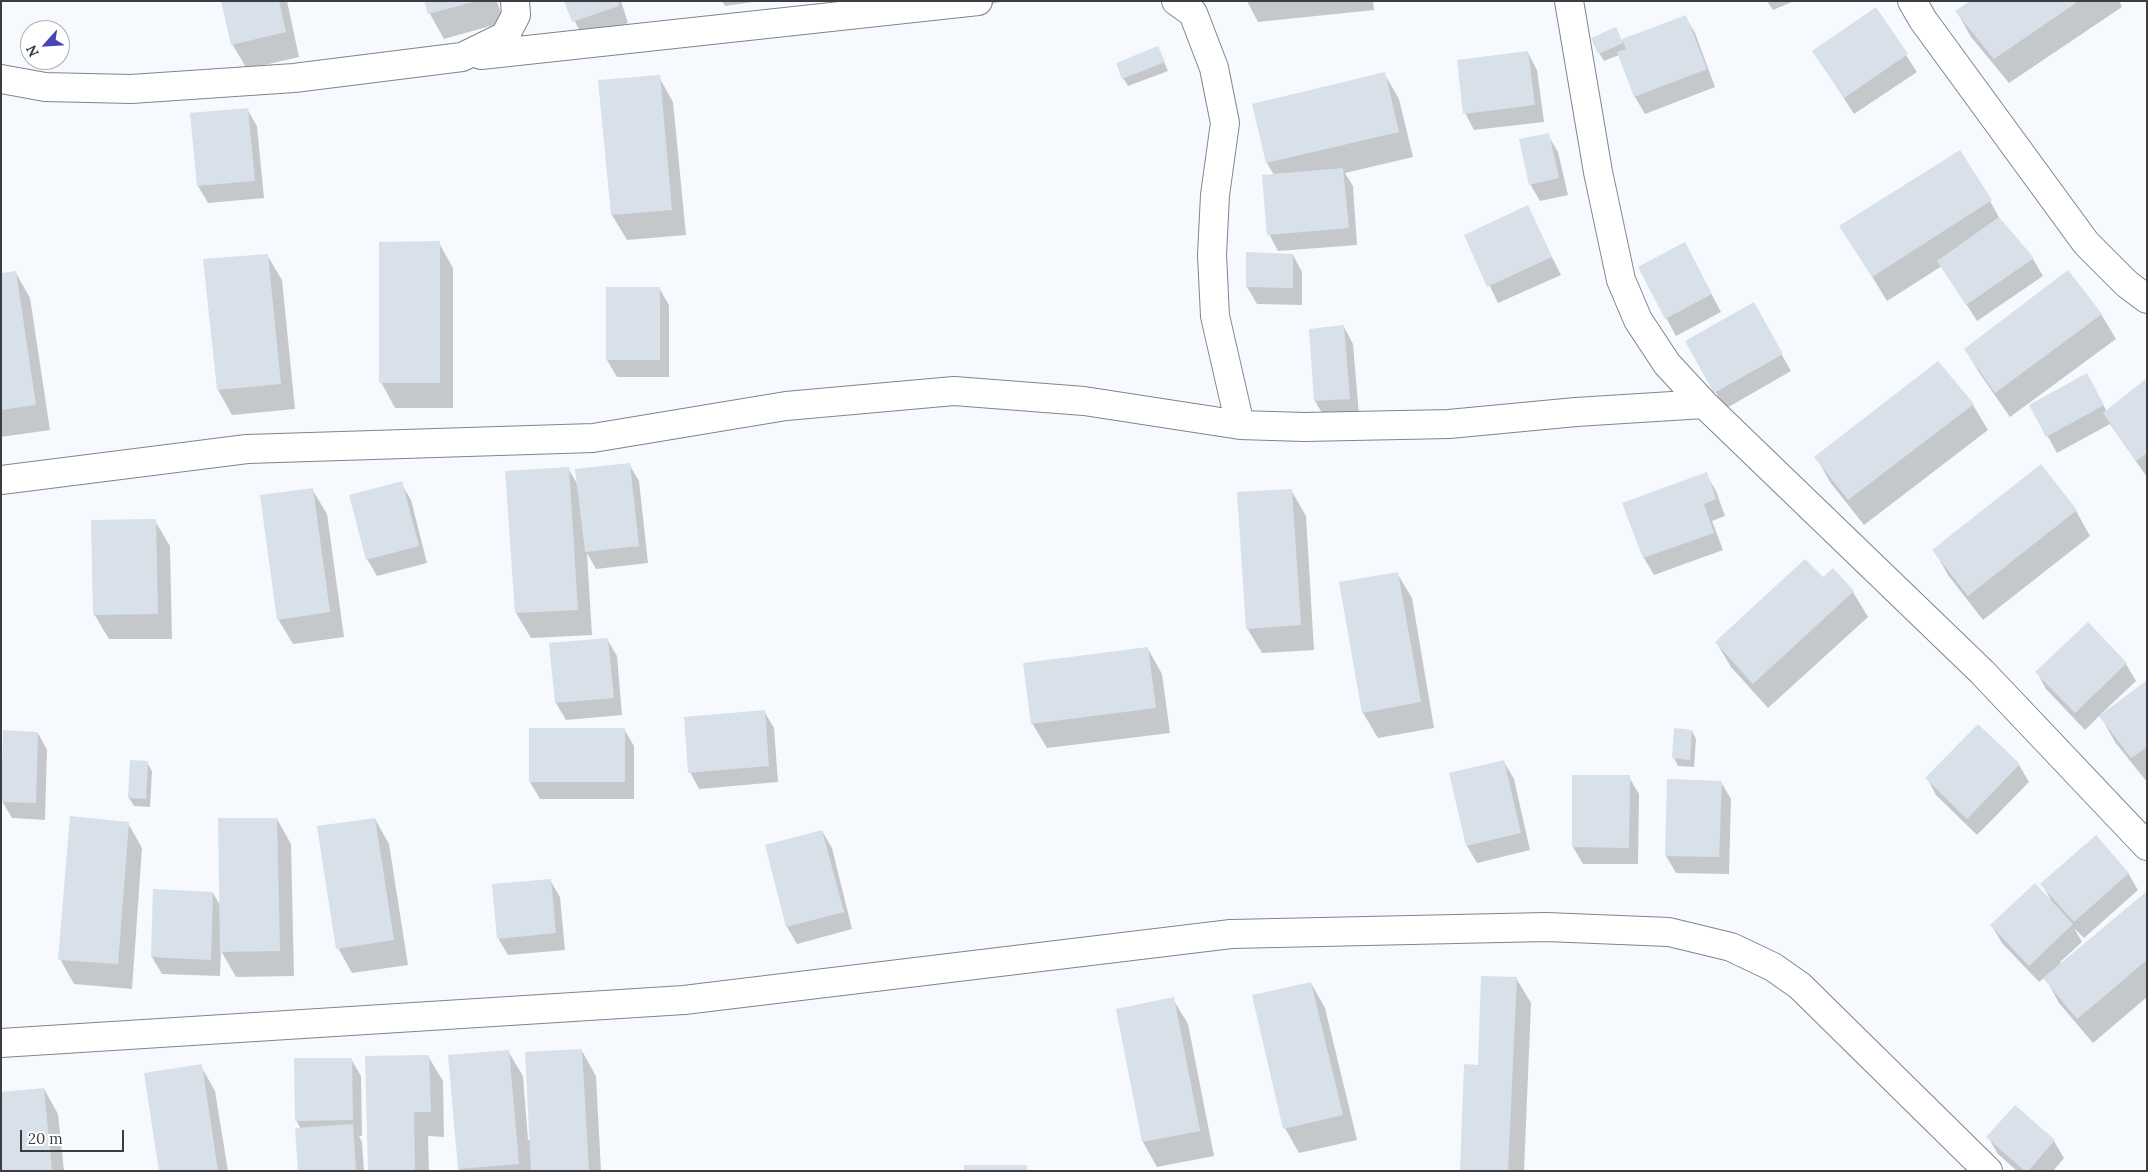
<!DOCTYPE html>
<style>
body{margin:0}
#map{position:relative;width:2148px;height:1172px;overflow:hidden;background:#f6fafe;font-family:Lora,serif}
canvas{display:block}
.frame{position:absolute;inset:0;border:2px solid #3a3d41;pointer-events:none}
.north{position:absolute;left:20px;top:20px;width:50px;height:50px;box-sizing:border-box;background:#fff;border:1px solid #b0b1b3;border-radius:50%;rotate:244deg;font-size:14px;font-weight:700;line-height:20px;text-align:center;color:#3a3d41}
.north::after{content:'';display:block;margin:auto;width:18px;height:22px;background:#4743b9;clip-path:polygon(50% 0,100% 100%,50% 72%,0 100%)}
.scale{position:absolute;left:20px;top:1130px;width:104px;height:22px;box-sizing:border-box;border:2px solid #3a3d41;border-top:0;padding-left:6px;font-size:15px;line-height:18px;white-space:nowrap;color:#3a3d41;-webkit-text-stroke:4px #fff;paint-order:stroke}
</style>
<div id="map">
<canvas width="2148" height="1172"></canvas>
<div class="frame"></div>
<div class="north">N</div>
<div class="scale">20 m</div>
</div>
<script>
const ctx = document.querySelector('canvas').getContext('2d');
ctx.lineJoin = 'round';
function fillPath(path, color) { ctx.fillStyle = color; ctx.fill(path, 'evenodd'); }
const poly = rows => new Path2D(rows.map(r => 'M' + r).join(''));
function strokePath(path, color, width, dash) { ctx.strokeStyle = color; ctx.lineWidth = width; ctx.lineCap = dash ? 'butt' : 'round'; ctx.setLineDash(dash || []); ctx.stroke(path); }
const shadow = poly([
 [223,1,287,1,299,57,247,69,232,44],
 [425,1,497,1,504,22,444,39,430,14],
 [565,1,621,1,628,23,583,38],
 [722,1,760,1,725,6],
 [899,1,1007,1,908,18],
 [1247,1,1373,1,1374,10,1258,22],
 [1767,1,1794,1,1773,10],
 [1973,1,2119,1,2122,7,2009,83,1971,37,1957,12],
 [1876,9,1917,72,1854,114,1814,52],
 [1685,16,1695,33,1715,87,1645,114,1635,97,1619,55,1604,61,1599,53,1621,41],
 [1158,48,1168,71,1128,86,1123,78],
 [1528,53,1537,70,1544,122,1474,130,1465,113],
 [1384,73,1399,99,1413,157,1345,173,1353,186,1357,245,1278,251,1269,234,1274,175,1267,163,1253,105],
 [659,77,673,102,686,235,627,240,612,215,600,81],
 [247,109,257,126,264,198,208,203,198,186,192,114],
 [1548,135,1558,152,1568,195,1540,201,1530,184],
 [1990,201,2004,226,2033,259,2043,276,1977,321,1942,266,1887,301,1841,226],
 [1527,207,1561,275,1498,303,1465,235],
 [439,243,453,268,453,408,395,408,381,382],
 [267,255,282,280,295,409,232,415,218,390],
 [1293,255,1302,272,1302,305,1257,304,1247,287],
 [1694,261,1721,312,1676,336,1639,268],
 [2068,272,2101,314,2116,339,2010,417,1980,374,1965,349],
 [16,273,30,298,50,430,1,437,1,275],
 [659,288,669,305,669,377,617,377,607,360],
 [1753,304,1791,371,1725,409,1687,341],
 [1344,327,1353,344,1359,415,1325,418,1315,401,1310,330],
 [1938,362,1973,405,1988,430,1864,525,1830,482,1816,457],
 [2147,380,2147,477,2110,424,2057,453,2030,405,2096,391,2107,412],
 [629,464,639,481,648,563,596,569,587,553,592,635,531,638,516,613,506,472,568,468,579,487],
 [1706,474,1716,491,1725,516,1712,521,1723,550,1654,575,1644,558,1623,503],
 [401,483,411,500,427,563,377,576,367,559],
 [312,489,327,514,344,637,293,644,278,619],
 [1291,490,1306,516,1314,650,1262,653,1247,628],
 [2076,511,2090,536,1983,620,1948,575,1934,550],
 [155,521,170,546,172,639,109,639,94,614],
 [1833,570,1853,592,1868,617,1768,708,1731,667,1716,642,1823,579],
 [1397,573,1412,598,1434,728,1378,738,1363,713,1340,583],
 [607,639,617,656,622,715,566,720,556,703,551,644],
 [1148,649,1162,674,1170,733,1047,748,1032,723],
 [2126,664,2136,681,2101,714,2102,715,2147,682,2147,782,2115,742,2100,715,2085,730,2046,689,2037,672],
 [764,711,774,728,778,782,699,789,690,772],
 [624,729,634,746,634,799,540,799,530,782,530,730],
 [1692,731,1696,739,1694,767,1678,766,1674,758],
 [38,733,47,750,45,820,12,818,2,801],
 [147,762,152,771,150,807,134,806,129,798],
 [1504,762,1514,779,1530,850,1477,863,1467,846],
 [2019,765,2029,782,1977,835,1936,795,1927,778],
 [1629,777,1639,794,1638,864,1583,864,1573,847],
 [1721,782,1731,799,1729,874,1676,873,1666,856],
 [277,819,291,844,294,976,236,977,221,951,220,976,162,974,152,957,154,891,213,893,221,907],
 [375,819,389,844,408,965,352,973,338,948],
 [128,823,142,848,132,989,74,984,60,959],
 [822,831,832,848,852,929,797,944,787,927],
 [2128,873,2138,890,2084,938,2074,928,2082,942,2060,962,2062,964,2147,894,2147,997,2093,1043,2059,1003,2045,977,2039,982,2002,943,1992,926,2053,904,2042,884],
 [550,880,560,897,565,950,508,955,498,938],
 [1516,978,1531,1003,1524,1171,1461,1171],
 [1311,983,1325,1008,1357,1140,1299,1153,1285,1128],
 [1173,999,1188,1024,1214,1156,1157,1167,1143,1142,1117,1010],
 [508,1051,523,1076,528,1140,531,1140,582,1051,596,1076,601,1171,460,1171,459,1169],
 [428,1056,443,1081,444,1137,428,1136,429,1171,369,1171],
 [351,1059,361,1076,362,1136,359,1136,362,1142,364,1171,299,1171,301,1129,296,1120],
 [201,1066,215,1091,228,1171,160,1171],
 [44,1089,58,1114,64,1171,1,1171],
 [2015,1106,2054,1141,2064,1158,2053,1171,2017,1171,1998,1154,1988,1137]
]);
const building = poly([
 [221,1,279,1,286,32,231,45],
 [424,1,473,1,473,2,428,14],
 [564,1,618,1,619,6,572,22],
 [1970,1,2079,1,1994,59,1955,11],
 [1876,7,1908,54,1844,98,1812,51],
 [1686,15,1707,69,1634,97,1617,52,1626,49,1622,39],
 [1616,27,1623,43,1598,54,1591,38],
 [1158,46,1165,62,1122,79,1116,63],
 [1528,51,1535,105,1463,114,1457,60],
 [1385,72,1399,132,1266,163,1252,104],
 [660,75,672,210,611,215,598,80],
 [248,108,255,181,197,186,190,113],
 [1549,133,1559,178,1529,185,1519,139],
 [1960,150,1992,200,1872,277,1839,226],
 [1343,168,1349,228,1267,235,1262,175],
 [1528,205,1552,257,1487,287,1464,235],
 [1999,217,2034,258,1966,305,1937,261],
 [440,241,440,383,379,383,379,242],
 [1685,242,1712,294,1665,319,1638,267],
 [1246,252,1293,254,1293,288,1246,287],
 [268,254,281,384,217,390,203,259],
 [2068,270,2102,314,1995,393,1964,349],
 [16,271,36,405,1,410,1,273],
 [606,287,660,287,660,360,606,360],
 [1754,302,1783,354,1714,393,1685,341],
 [1344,325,1350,399,1314,401,1309,329],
 [1938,361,1974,404,1848,500,1814,457],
 [2087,373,2104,405,2046,437,2029,405],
 [2147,378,2147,453,2136,461,2103,413],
 [630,463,639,546,585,552,575,469],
 [2041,464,2077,510,1968,596,1932,550],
 [569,467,578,610,515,613,505,471],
 [1707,472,1716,499,1704,504,1714,533,1643,558,1622,503],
 [402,481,419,546,366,560,349,495],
 [313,488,330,612,277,620,260,495],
 [1292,489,1301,625,1246,629,1237,492],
 [156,519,158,614,93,615,91,520],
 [1805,559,1823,577,1833,568,1854,591,1753,684,1715,642],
 [1398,572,1421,702,1362,713,1339,582],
 [2088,622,2127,663,2075,713,2035,672],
 [608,638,614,698,555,703,549,643],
 [1148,647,1156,708,1031,724,1023,663],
 [2147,680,2147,747,2131,758,2099,716],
 [765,710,769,766,688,773,684,717],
 [1978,724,2020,764,1967,819,1925,778],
 [529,728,625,728,625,782,529,782],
 [1674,728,1692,730,1690,760,1672,758],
 [3,730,38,732,36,803,1,802],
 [130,760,148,761,146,799,128,798],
 [1504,760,1521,833,1466,846,1449,773],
 [1572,775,1630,775,1629,848,1572,847],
 [1667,779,1722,781,1719,857,1665,856],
 [70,816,129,822,118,964,58,960],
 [218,818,277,818,280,951,220,952],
 [375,818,394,940,336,949,317,826],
 [822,830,844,912,786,927,765,845],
 [2096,835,2129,873,2074,922,2040,884],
 [551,879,556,933,497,939,492,884],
 [2035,883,2073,924,2029,966,1990,925],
 [153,889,213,892,211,960,151,957],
 [2147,891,2147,960,2077,1019,2043,978],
 [1481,976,1517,977,1508,1171,1460,1171,1464,1064,1478,1065],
 [1311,982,1343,1115,1283,1129,1252,995],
 [1174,997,1200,1131,1142,1142,1116,1009],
 [582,1049,589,1171,531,1171,525,1052],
 [509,1050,519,1164,458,1169,448,1055],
 [429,1055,431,1112,414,1112,415,1171,368,1171,365,1056],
 [294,1058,352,1058,353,1120,295,1121],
 [202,1064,218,1171,159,1171,144,1073],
 [44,1088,52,1171,1,1171,1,1092],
 [2015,1105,2055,1140,2028,1171,2025,1171,1986,1137],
 [353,1124,356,1171,298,1171,295,1128],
 [964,1165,1027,1165,1027,1171,964,1171]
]);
const street = poly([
 [1176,1,1193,13,1214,68,1225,123,1215,195,1212,255,1215,316,1240,425],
 [1569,1,1598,172,1621,280,1638,320,1667,364,1704,404,1982,672,2147,846],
 [1912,1,1923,20,2086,243,2127,284,2147,299],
 [481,55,978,1],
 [1,79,45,87,131,89,294,78,462,57,505,36,516,15,515,1],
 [1,480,247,449,593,438,786,406,954,391,1084,401,1240,425,1304,427,1449,424,1576,412,1704,404],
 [1,1043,684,1000,1231,934,1546,927,1669,932,1731,947,1773,967,1800,986,1988,1171]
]);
fillPath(shadow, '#0003');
fillPath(building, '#d8e0ea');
strokePath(street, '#7e858e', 30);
strokePath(street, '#fff', 28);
</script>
